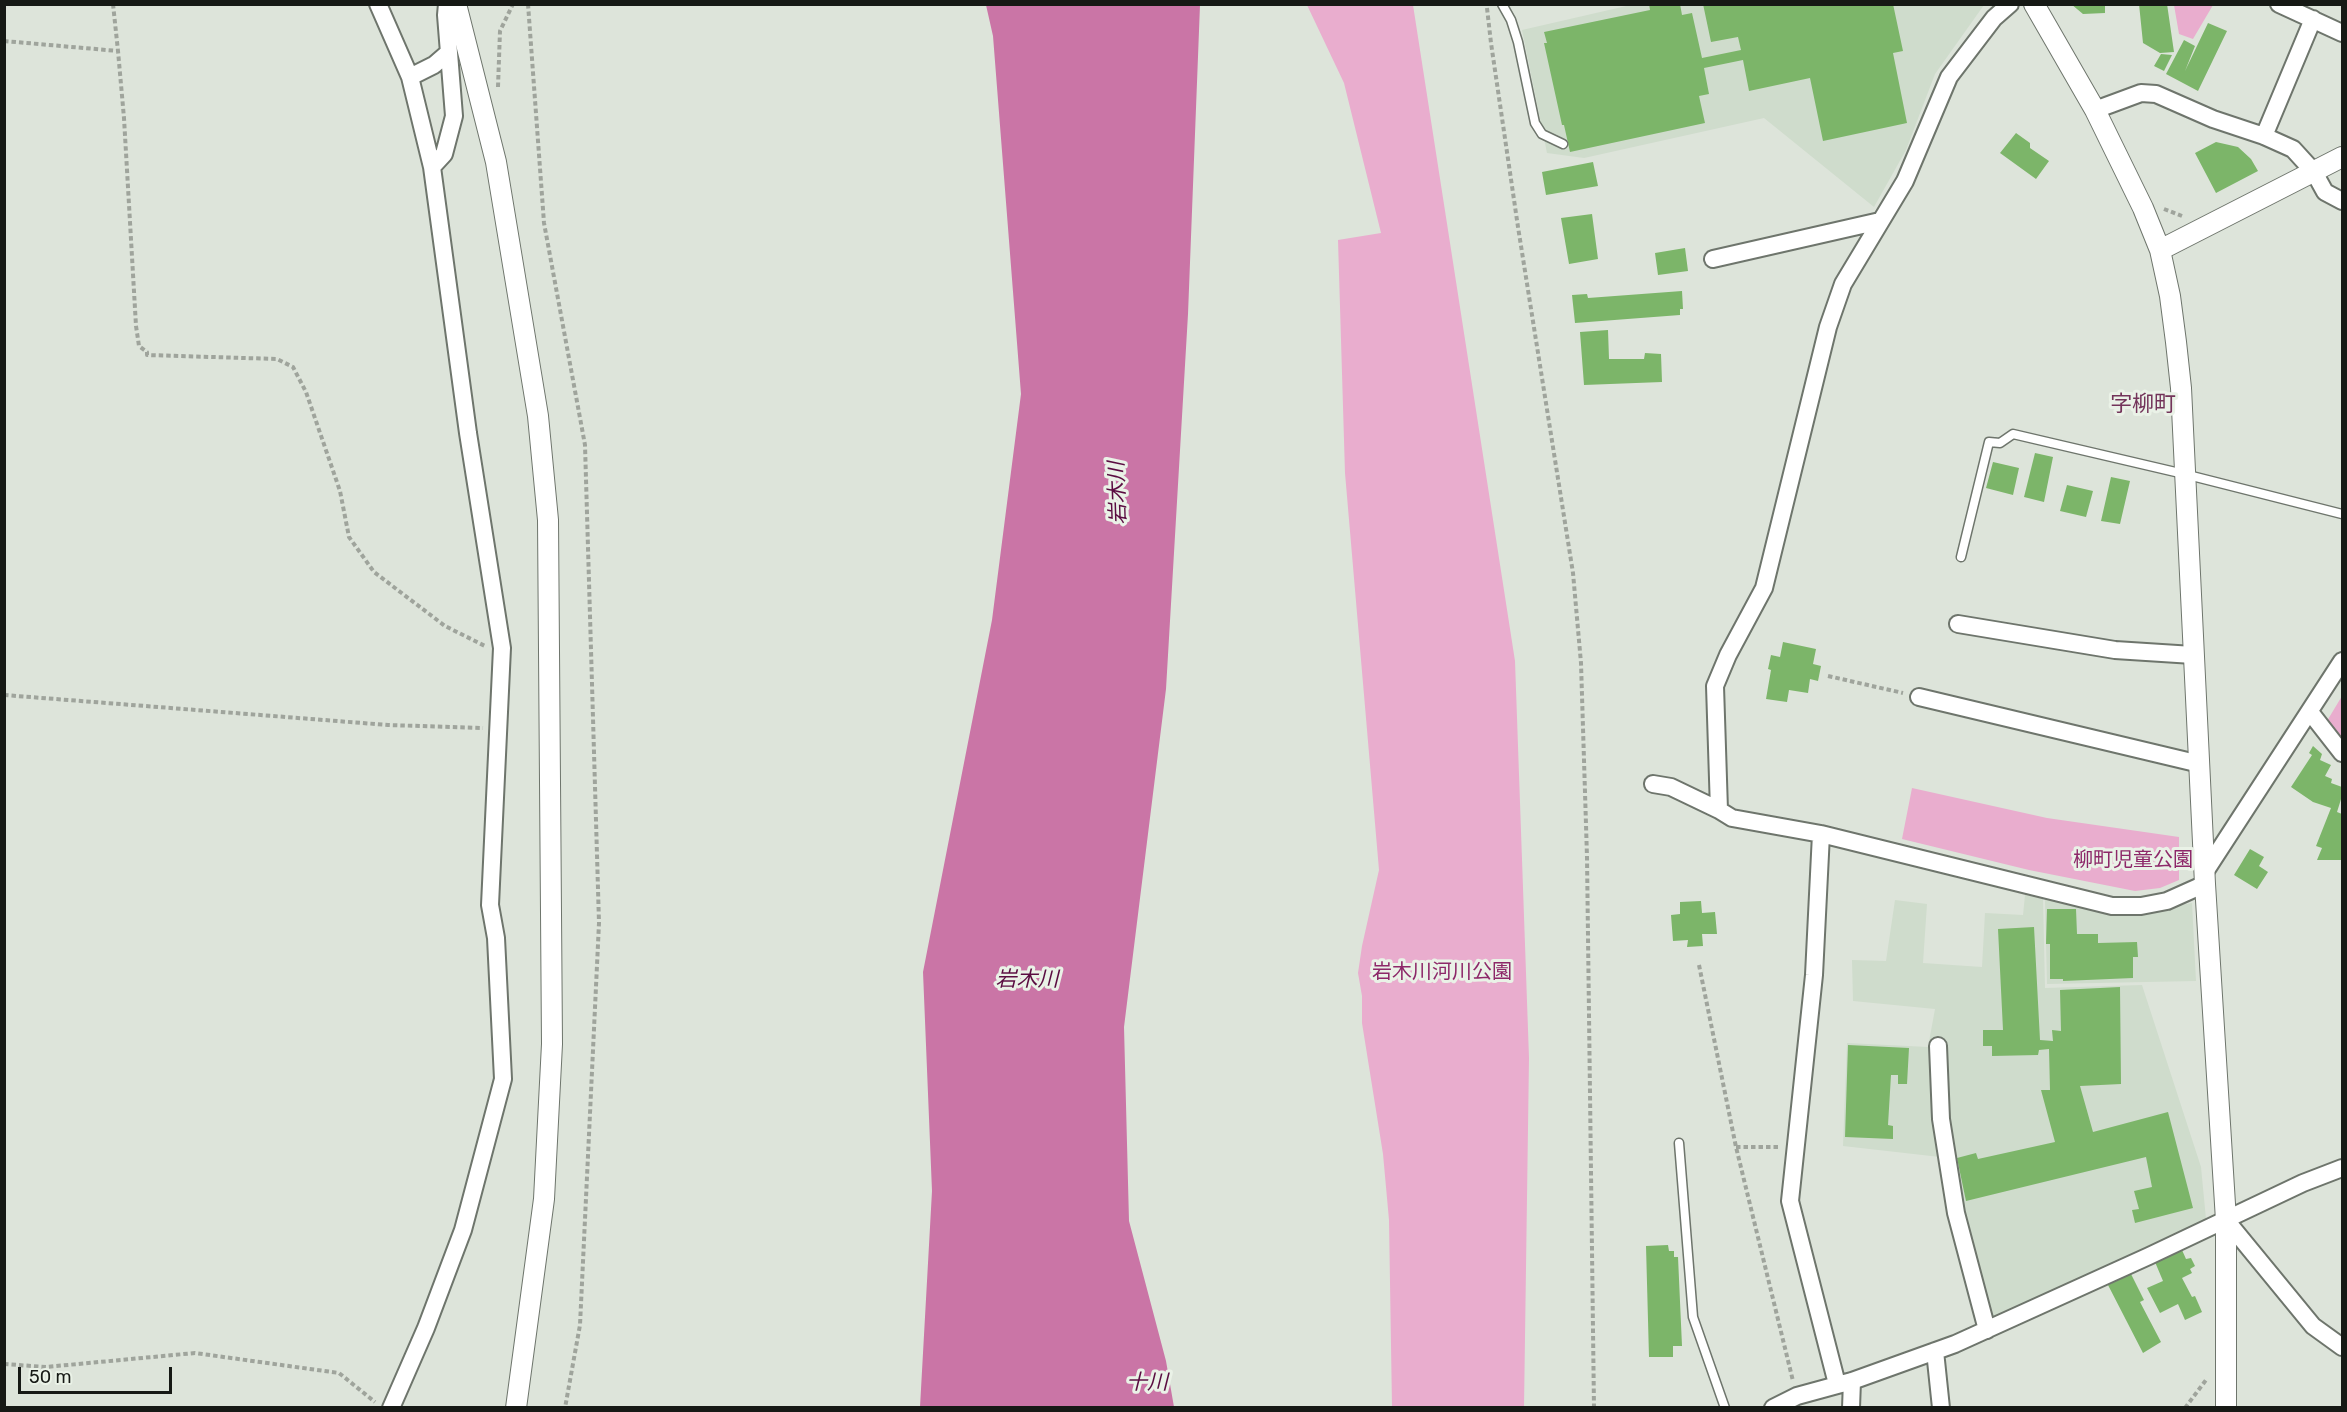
<!DOCTYPE html>
<meta charset="utf-8">
<style>
body{margin:0}
#map{position:relative;width:2347px;height:1412px;overflow:hidden;background:#dde4da;font-family:Rubik,sans-serif}
canvas{display:block}
.frame{position:absolute;inset:0;border:6px solid #161915;pointer-events:none}
.scale{position:absolute;left:18px;top:1367px;width:154px;height:27px;box-sizing:border-box;border:3px solid #161915;border-top:0;padding-left:8px;font-size:18px;line-height:21px;white-space:nowrap;color:#161915;-webkit-text-stroke:4px #eaf2e7;paint-order:stroke}
</style>
<div id="map">
<canvas width="2347" height="1412"></canvas>
<div class="frame"></div>
<div class="scale">50 m</div>
</div>
<script>
const ctx = document.querySelector('canvas').getContext('2d');
ctx.lineJoin = 'round';
function fillPath(path, color) { ctx.fillStyle = color; ctx.fill(path, 'evenodd'); }
const poly = rows => new Path2D(rows.map(r => 'M' + r).join(''));
function strokePath(path, color, width, dash) { ctx.strokeStyle = color; ctx.lineWidth = width; ctx.lineCap = dash ? 'butt' : 'round'; ctx.setLineDash(dash || []); ctx.stroke(path); }
function label(font, color, halo, rows, align = 'center') {
  ctx.font = font + ' Rubik,"Noto Sans JP",sans-serif'; ctx.lineWidth = 6; ctx.setLineDash([]); ctx.textBaseline = 'middle'; ctx.strokeStyle = halo; ctx.fillStyle = color; for (const [text, x, y, turn = 0] of rows) {
    ctx.save(); ctx.translate(x, y); ctx.rotate((+turn || 0) * Math.PI / 180); ctx.textAlign = isNaN(turn) ? turn : align; if (halo) ctx.strokeText(text, 0, 0); ctx.fillText(text, 0, 0); ctx.restore();
  }
}
const built = poly([
 [1635,4,1984,5,1935,74,1906,150,1874,207,1764,118,1584,158,1547,153,1522,30],
 [2025,895,2043,899,2045,988,2142,985,2201,1167,2206,1219,1988,1321,1940,1157,1843,1146,1847,1043,1928,1047,1935,1009,1853,1001,1852,960,1886,961,1895,900,1927,904,1923,963,1982,967,1985,913,2023,915],
 [2045,900,2141,912,2192,903,2196,981,2047,984]
]);
const green = poly([
 [1307,5,1413,5,1515,661,1529,1058,1524,1407,1392,1407,1389,1220,1383,1154,1362,1023,1362,996,1358,973,1362,946,1379,870,1345,473,1338,240,1381,233,1344,83],
 [2174,5,2213,5,2193,39,2179,34],
 [2342,696,2342,738,2327,721],
 [1912,788,2047,818,2179,837,2179,880,2160,888,2135,891,2029,870,1902,839]
]);
const water = poly([
 [986,5,1200,5,1188,314,1166,689,1124,1027,1129,1221,1166,1361,1174,1407,920,1407,932,1191,923,972,992,620,1021,394,993,36]
]);
const building = poly([
 [1649,4,1680,4,1682,15,1692,13,1702,58,1741,50,1738,37,1711,42,1703,4,1893,4,1903,51,1893,53,1907,123,1823,141,1810,78,1749,91,1743,60,1704,68,1709,94,1699,96,1705,123,1570,152,1564,125,1562,125,1544,43,1547,43,1544,32,1650,10],
 [2071,4,2105,4,2105,13,2083,14],
 [2139,4,2167,4,2174,52,2160,53,2143,43],
 [2208,23,2227,31,2198,91,2166,74,2184,40,2195,46,2185,71],
 [2161,54,2172,55,2164,71,2154,66],
 [2016,133,2030,143,2030,148,2049,161,2036,179,2000,153],
 [2216,142,2238,147,2251,159,2258,171,2216,193,2195,153],
 [1593,162,1598,186,1546,195,1542,172],
 [1592,214,1598,259,1569,264,1561,218],
 [1685,248,1688,271,1658,275,1655,253],
 [1682,291,1683,309,1680,309,1680,315,1575,323,1572,295,1587,294,1588,298],
 [1608,330,1609,359,1644,359,1645,353,1661,354,1662,382,1584,385,1580,332],
 [2035,453,2053,457,2044,502,2024,497],
 [1993,462,2019,468,2013,495,1986,488],
 [2111,477,2130,481,2120,524,2101,521],
 [2067,485,2093,491,2086,517,2060,511],
 [1783,642,1816,649,1813,664,1821,666,1818,681,1810,679,1808,693,1789,690,1787,702,1766,699,1771,670,1768,669,1771,655,1780,657],
 [2313,746,2322,754,2320,760,2331,765,2325,776,2332,779,2331,783,2342,787,2342,796,2337,812,2342,814,2342,860,2317,860,2322,848,2316,846,2331,808,2313,802,2291,787,2312,755,2309,753],
 [2250,849,2264,857,2259,866,2268,872,2257,889,2234,875],
 [1701,901,1702,913,1715,912,1717,934,1702,934,1703,946,1687,947,1688,940,1673,941,1671,915,1680,914,1680,902],
 [2047,909,2076,909,2077,934,2098,934,2098,943,2137,942,2138,957,2133,957,2133,978,2063,981,2063,979,2050,979,2050,944,2046,944],
 [2034,927,2040,1040,2053,1041,2052,1030,2061,1031,2060,990,2120,987,2121,1084,2080,1086,2093,1132,2168,1112,2193,1208,2135,1223,2132,1210,2139,1209,2134,1191,2152,1187,2146,1157,1966,1201,1957,1158,1976,1153,1978,1159,2055,1142,2041,1090,2050,1090,2049,1049,2039,1050,2038,1055,1992,1056,1992,1046,1983,1046,1983,1030,2003,1030,1998,929],
 [1848,1045,1909,1048,1907,1084,1898,1084,1898,1075,1891,1075,1888,1125,1893,1126,1893,1139,1845,1137],
 [1668,1245,1669,1251,1674,1251,1674,1257,1678,1257,1682,1346,1673,1346,1673,1357,1649,1357,1646,1246],
 [2182,1250,2186,1259,2191,1258,2195,1266,2190,1269,2192,1273,2182,1278,2192,1297,2195,1296,2202,1312,2185,1320,2178,1304,2160,1313,2147,1288,2163,1281,2155,1262],
 [2131,1274,2144,1300,2140,1302,2161,1342,2143,1353,2108,1285]
]);
const path = poly([
 [113,4,118,51],
 [528,4,544,223,585,445,599,923,580,1325,565,1408],
 [1487,8,1491,43,1518,227,1573,573,1581,663,1587,857,1594,1408],
 [4,41,118,51,124,118,136,326,139,346,147,352,147,355,277,359,293,367,306,392,340,491,349,537,374,572,445,626,485,646],
 [498,87,500,31,513,4],
 [2164,209,2182,216],
 [1828,676,1903,693],
 [4,695,388,725,483,728],
 [1699,965,1736,1147,1793,1381],
 [1736,1147,1778,1147],
 [4,1364,46,1367,195,1353,339,1373,375,1402],
 [2185,1408,2206,1380]
]);
const service = poly([
 [1502,4,1511,20,1518,42,1535,123,1542,134,1563,144],
 [1961,557,1989,442,2000,443,2013,434,2184,474,2342,514],
 [1679,1143,1693,1317,1725,1408]
]);
const minor = poly([
 [378,4,410,77,432,167,468,433,502,648,490,905,496,938,503,1079,463,1230,426,1328,391,1408],
 [2010,4,1994,18,1949,77,1905,181,1843,284,1828,327,1764,588,1728,655,1715,686,1719,810,1732,818,1821,834,2112,906,2141,906,2167,901,2205,884],
 [2279,4,2342,33],
 [410,77,434,65,449,52],
 [2095,110,2141,93,2156,94,2213,119,2264,136,2293,149,2314,172,2325,192,2342,201],
 [2264,136,2313,19],
 [432,167,444,154,454,116,446,15,447,4],
 [1713,259,1880,221],
 [1958,624,2115,650,2193,655],
 [1919,697,2200,764],
 [2310,712,2342,753],
 [1653,784,1671,787,1719,810],
 [1821,834,1814,975,1790,1201,1837,1384],
 [2205,872,2342,661],
 [1938,1046,1941,1119,1956,1213,1987,1330],
 [2226,1220,2313,1326,2342,1347],
 [1935,1351,1941,1408],
 [1773,1408,1797,1396,1852,1381,1955,1344,2149,1256,2303,1183,2342,1168],
 [1851,1408,1852,1381]
]);
const tertiary = poly([
 [456,4,496,162,538,416,548,520,552,1044,544,1199,516,1408],
 [2034,4,2095,110,2143,208,2160,250,2170,296,2176,342,2181,388,2205,884,2226,1220,2226,1408],
 [2160,250,2342,157]
]);
const parkNames = [
 ["柳町児童公園",2133,860],
 ["岩木川河川公園",1442,972]
];
const waterNames = [
 ["岩木川",1118,493,-92],
 ["岩木川",1027,980],
 ["十川",1147,1383]
];
const quarterNames = [
 ["字柳町",2143,405]
];
fillPath(built, '#cfdccc');
fillPath(green, '#e9adce');
fillPath(water, '#ca75a6');
fillPath(building, '#7cb569');
strokePath(service, '#6e756c', 11);
strokePath(minor, '#6e756c', 20);
strokePath(tertiary, '#6e756c', 22);
strokePath(path, '#9fa49c', 4, [4.5, 3]);
strokePath(service, '#fff', 8);
strokePath(minor, '#fff', 16);
strokePath(tertiary, '#fff', 20);
label('20px', '#8d2869', '#eaf2e7', parkNames);
label('italic 21px', '#5a0c41', '#eaf2e7', waterNames);
label('22px', '#73345a', '#eaf2e7', quarterNames);
</script>
